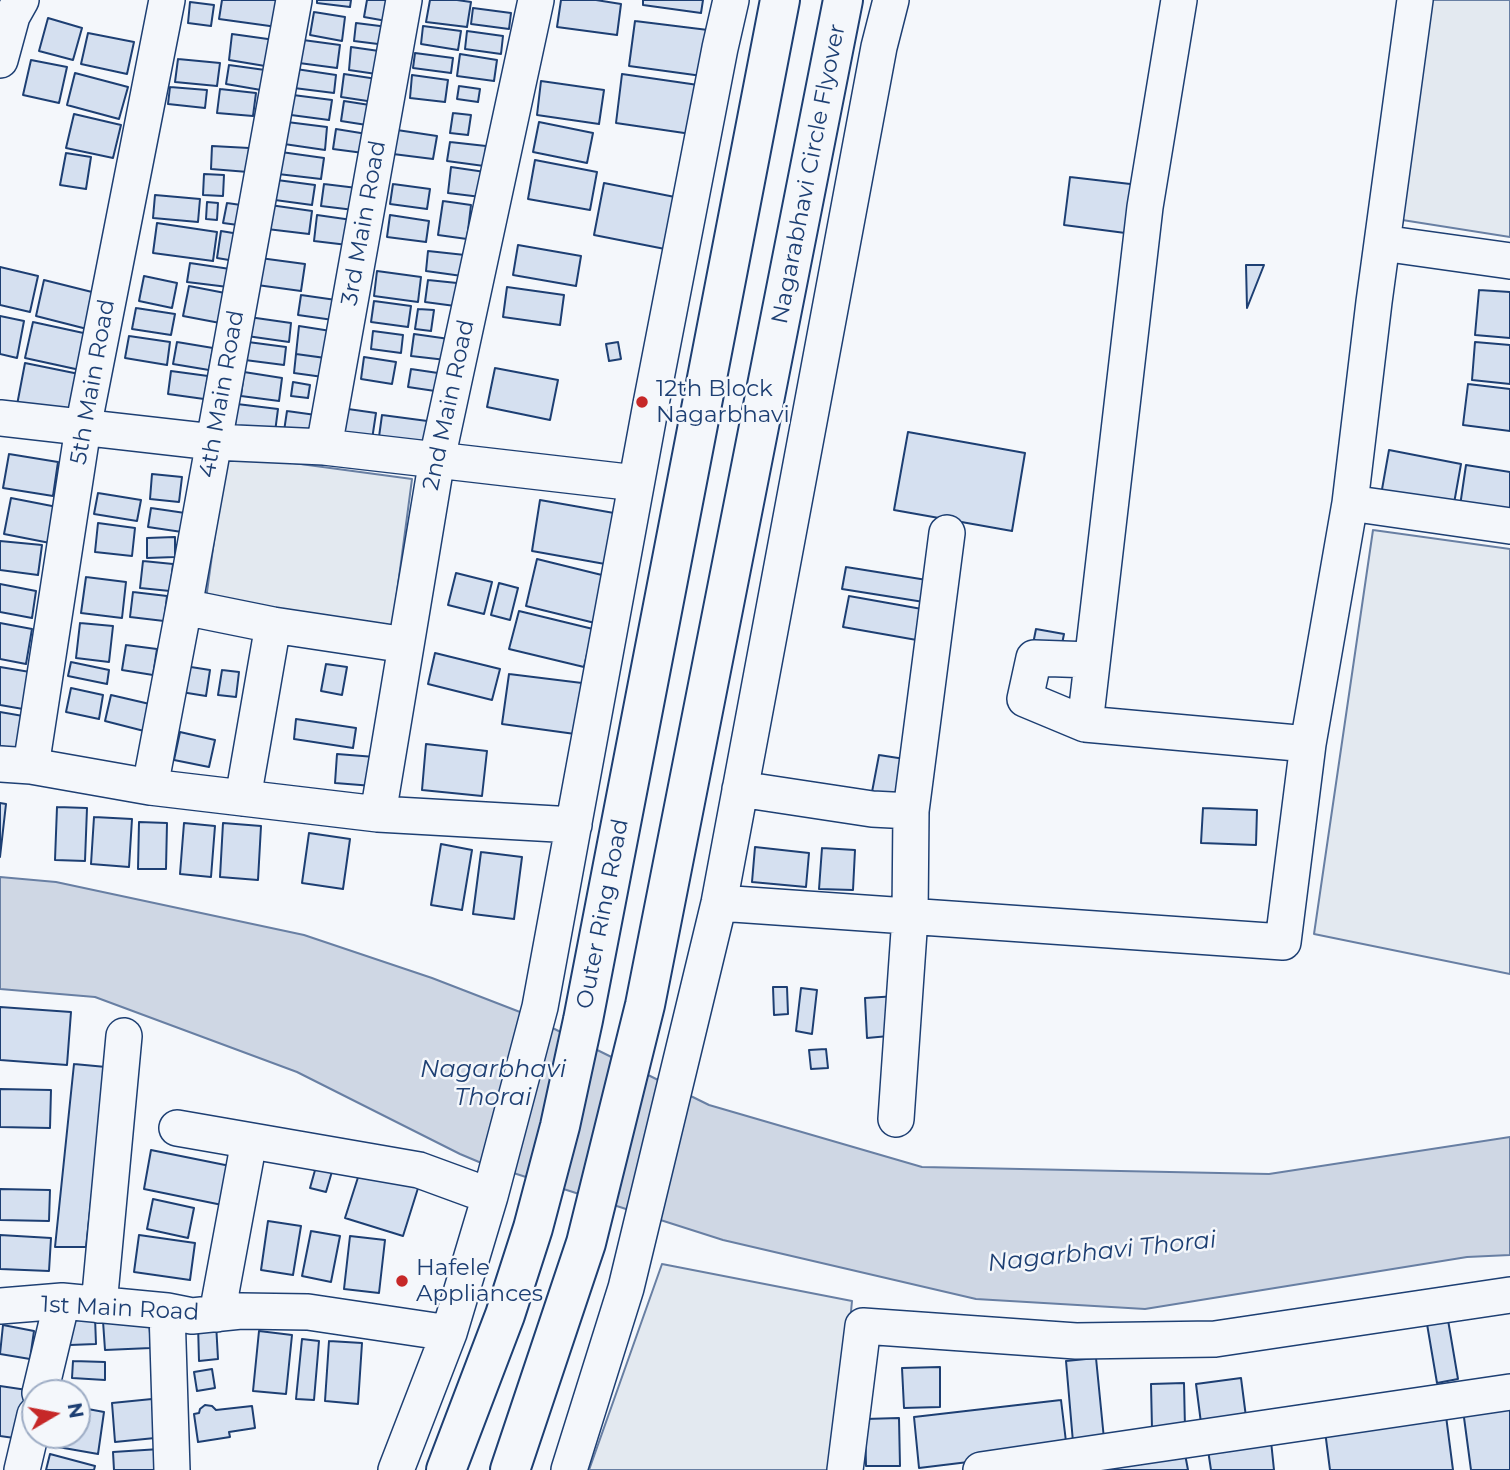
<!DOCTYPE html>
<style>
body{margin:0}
#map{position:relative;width:1510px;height:1470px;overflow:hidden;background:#f4f7fb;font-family:Montserrat,sans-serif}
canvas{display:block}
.north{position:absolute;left:21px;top:1379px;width:70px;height:70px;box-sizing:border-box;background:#f4f7fb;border:2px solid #9eadc5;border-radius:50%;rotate:80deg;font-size:19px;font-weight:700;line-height:28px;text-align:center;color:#1d3f73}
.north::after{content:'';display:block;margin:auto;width:24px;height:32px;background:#c62828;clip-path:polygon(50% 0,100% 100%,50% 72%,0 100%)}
</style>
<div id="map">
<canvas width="1510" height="1470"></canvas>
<div class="north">N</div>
</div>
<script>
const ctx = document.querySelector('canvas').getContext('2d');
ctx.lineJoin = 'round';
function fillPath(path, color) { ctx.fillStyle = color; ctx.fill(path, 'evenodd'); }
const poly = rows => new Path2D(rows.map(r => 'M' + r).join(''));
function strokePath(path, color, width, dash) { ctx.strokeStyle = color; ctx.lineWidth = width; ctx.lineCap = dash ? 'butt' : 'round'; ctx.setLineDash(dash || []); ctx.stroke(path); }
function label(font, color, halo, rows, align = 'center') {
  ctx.font = font + ' Montserrat,sans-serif'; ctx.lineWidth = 5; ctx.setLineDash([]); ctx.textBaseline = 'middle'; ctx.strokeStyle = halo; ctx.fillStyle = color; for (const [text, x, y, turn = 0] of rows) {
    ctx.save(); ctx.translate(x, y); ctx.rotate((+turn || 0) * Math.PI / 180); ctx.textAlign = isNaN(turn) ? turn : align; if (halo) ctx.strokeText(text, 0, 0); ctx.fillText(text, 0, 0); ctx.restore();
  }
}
const green = poly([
 [1430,0,1510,0,1510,237,1396,219,1430,0],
 [226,454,412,479,389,653,202,628,226,454],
 [1373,530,1510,549,1510,974,1314,934,1373,530],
 [662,1264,852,1301,836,1470,589,1470,662,1264]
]);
const water = poly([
 [0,877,56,882,304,935,432,978,520,1012,709,1105,922,1167,1269,1174,1510,1137,1510,1255,1467,1257,1145,1309,976,1299,723,1240,479,1162,460,1154,297,1072,95,997,0,989,0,877]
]);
const building = poly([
 [222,0,281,0,277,27,219,19,222,0],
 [317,0,351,0,350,7,317,3,317,0],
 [367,0,395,0,392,22,364,17,367,0],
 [430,0,457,0,471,2,467,27,426,22,430,0],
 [561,0,596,0,621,4,617,35,557,27,561,0],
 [643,0,703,0,701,13,643,5,643,0],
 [190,2,214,5,211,26,188,23,190,2],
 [473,8,511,13,509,29,471,24,473,8],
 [314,12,345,17,342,41,310,35,314,12],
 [48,18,82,28,73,60,39,51,48,18],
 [635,21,708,30,702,76,629,66,635,21],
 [356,23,388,27,386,45,354,41,356,23],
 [423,26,461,31,458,50,421,44,423,26],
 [467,31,503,36,501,54,465,49,467,31],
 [88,33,134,42,127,74,81,64,88,33],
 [232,34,275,40,271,67,229,60,232,34],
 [303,40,340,45,337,68,299,63,303,40],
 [351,47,386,52,383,75,349,70,351,47],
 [415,53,453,58,451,73,413,68,415,53],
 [460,54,497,60,494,81,457,76,460,54],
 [178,59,220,63,217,86,175,82,178,59],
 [31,60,67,67,59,103,23,95,31,60],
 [229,65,265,70,261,90,226,84,229,65],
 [296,69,336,75,334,93,294,88,296,69],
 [75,73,128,87,119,119,67,105,75,73],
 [344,74,377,79,374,102,341,97,344,74],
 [622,74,698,85,691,134,616,123,622,74],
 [412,75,448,80,445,102,410,98,412,75],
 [541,81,604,90,599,124,537,115,541,81],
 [459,86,480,89,478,102,457,99,459,86],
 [170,87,207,90,205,108,168,104,170,87],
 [220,89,256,93,253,116,217,113,220,89],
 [293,95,332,100,329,120,291,115,293,95],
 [344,101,376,106,373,126,341,121,344,101],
 [453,113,471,115,468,135,450,133,453,113],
 [74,114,121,125,113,158,66,148,74,114],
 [287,122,327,127,325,150,284,144,287,122],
 [539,122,593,133,587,163,533,152,539,122],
 [336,129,373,135,371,154,333,149,336,129],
 [397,130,437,136,433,159,393,154,397,130],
 [450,142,486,146,484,166,447,161,450,142],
 [212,146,249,148,248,172,211,169,212,146],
 [281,152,324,158,321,179,278,174,281,152],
 [66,153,91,157,86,189,60,185,66,153],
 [535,160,597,172,590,210,528,199,535,160],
 [451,167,485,172,481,197,448,193,451,167],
 [204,174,224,175,223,196,203,195,204,174],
 [1070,177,1139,185,1133,234,1064,225,1070,177],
 [277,180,315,185,312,205,275,200,277,180],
 [604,183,680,198,670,250,594,235,604,183],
 [324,184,357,188,354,210,321,206,324,184],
 [393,184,430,189,427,209,390,204,393,184],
 [155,195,200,199,198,222,153,218,155,195],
 [443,201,471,205,467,239,438,235,443,201],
 [207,202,218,203,217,220,206,219,207,202],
 [227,203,241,205,238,225,223,223,227,203],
 [270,205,312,211,309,234,267,229,270,205],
 [317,215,359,221,356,246,314,241,317,215],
 [390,215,429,221,426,242,387,237,390,215],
 [157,223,217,232,213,261,153,253,157,223],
 [221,231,239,234,235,261,217,258,221,231],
 [518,245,581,256,576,286,513,275,518,245],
 [428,251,465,255,462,276,426,271,428,251],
 [260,258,305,264,301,291,257,285,260,258],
 [190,263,230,269,228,287,187,282,190,263],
 [1246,265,1264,265,1247,308,1246,265],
 [0,267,38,276,30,312,0,305,0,267],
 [377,271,421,277,418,302,374,296,377,271],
 [144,276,177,283,172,308,139,301,144,276],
 [44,280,96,293,87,329,36,316,44,280],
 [428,280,457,283,455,306,425,302,428,280],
 [189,286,225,293,220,323,183,316,189,286],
 [507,287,564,295,560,325,503,317,507,287],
 [1479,290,1510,292,1510,338,1475,335,1479,290],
 [301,295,336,300,333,320,298,315,301,295],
 [374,301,411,306,408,327,371,322,374,301],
 [136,308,175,314,171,335,132,329,136,308],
 [418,309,434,310,431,331,415,329,418,309],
 [0,316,24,321,17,358,0,354,0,316],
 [249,317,291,323,289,342,247,336,249,317],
 [33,322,88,334,80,370,25,358,33,322],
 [299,326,337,332,333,359,296,354,299,326],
 [373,331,403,335,401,353,371,349,373,331],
 [414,334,449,339,446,360,411,356,414,334],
 [129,336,170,342,167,365,125,358,129,336],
 [177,342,213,348,209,370,173,364,177,342],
 [248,342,286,347,284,365,245,360,248,342],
 [618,342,621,359,609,361,606,344,618,342],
 [1475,342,1510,345,1510,384,1472,380,1475,342],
 [296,354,325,358,323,377,294,373,296,354],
 [364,357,396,362,392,384,361,379,364,357],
 [25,363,79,374,70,415,17,405,25,363],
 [495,368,558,380,550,420,487,407,495,368],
 [411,369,438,373,435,391,408,387,411,369],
 [171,371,208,376,204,399,168,394,171,371],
 [244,372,282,378,279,401,241,396,244,372],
 [293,382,310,385,308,398,291,396,293,382],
 [1468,384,1510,389,1510,431,1463,425,1468,384],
 [237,404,278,409,275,432,235,426,237,404],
 [348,409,376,413,371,446,343,442,348,409],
 [287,411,323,416,320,436,284,431,287,411],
 [382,415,435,422,430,451,378,444,382,415],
 [908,432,1025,453,1012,531,894,510,908,432],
 [1389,450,1461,464,1453,509,1381,495,1389,450],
 [9,454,58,462,53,496,3,488,9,454],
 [1466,465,1510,472,1510,514,1460,506,1466,465],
 [152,474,182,477,179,502,150,499,152,474],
 [98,493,141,500,137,521,94,514,98,493],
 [11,498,57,507,50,543,4,534,11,498],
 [540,500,614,513,605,564,532,551,540,500],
 [151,508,185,513,182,532,148,527,151,508],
 [98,523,135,528,132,556,95,552,98,523],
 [175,537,175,557,147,558,147,538,175,537],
 [0,541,42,545,38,575,0,570,0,541],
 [537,559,614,578,603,625,526,606,537,559],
 [143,561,173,564,170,591,140,588,143,561],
 [846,567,933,581,930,603,842,589,846,567],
 [456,573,492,582,484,614,448,605,456,573],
 [86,577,126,582,122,618,81,613,86,577],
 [499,583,518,588,510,620,491,615,499,583],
 [0,584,36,591,32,618,0,612,0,584],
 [133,592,167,596,164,621,130,617,133,592],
 [849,596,933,611,928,642,843,627,849,596],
 [519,611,593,629,584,667,509,649,519,611],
 [0,623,32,629,26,664,0,659,0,623],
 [80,623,113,626,109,662,76,658,80,623],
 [1036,629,1064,634,1061,649,1033,644,1036,629],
 [126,645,157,649,153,675,122,670,126,645],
 [435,653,500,669,492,700,428,684,435,653],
 [71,662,109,670,107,684,68,676,71,662],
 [326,664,347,667,342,695,321,691,326,664],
 [178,665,210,670,206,696,175,691,178,665],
 [0,667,30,672,23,709,0,705,0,667],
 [222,670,239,672,236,697,218,695,222,670],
 [509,674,582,683,575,734,502,724,509,674],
 [71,688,103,695,99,719,66,712,71,688],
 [111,695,154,705,148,732,105,721,111,695],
 [0,712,23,716,17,749,0,746,0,712],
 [296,719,356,728,353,748,294,739,296,719],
 [180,732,215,740,209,767,174,760,180,732],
 [426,744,487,751,482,796,422,790,426,744],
 [337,754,375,757,373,786,335,783,337,754],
 [879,755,911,760,905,798,872,792,879,755],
 [0,803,6,804,0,857,0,803],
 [57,807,87,808,85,861,55,860,57,807],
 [1203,808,1257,810,1256,845,1201,843,1203,808],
 [94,817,132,819,129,867,91,864,94,817],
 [139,822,167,823,166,869,138,869,139,822],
 [184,823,215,826,211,877,180,874,184,823],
 [223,823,261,826,258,880,220,877,223,823],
 [309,833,350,839,343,889,302,883,309,833],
 [441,844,472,850,462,910,431,905,441,844],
 [755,847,809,853,806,887,752,882,755,847],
 [822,848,855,850,853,890,819,889,822,848],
 [481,852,522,857,514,919,473,914,481,852],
 [773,987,787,987,788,1014,774,1015,773,987],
 [801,988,817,990,812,1034,796,1031,801,988],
 [898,996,900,1035,867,1038,865,998,898,996],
 [0,1007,71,1012,67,1065,0,1060,0,1007],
 [826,1049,828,1068,811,1069,809,1050,826,1049],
 [74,1064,106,1067,86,1247,55,1247,74,1064],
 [0,1089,51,1090,50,1128,0,1127,0,1089],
 [151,1150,235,1167,227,1206,144,1189,151,1150],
 [317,1163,333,1168,326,1192,310,1188,317,1163],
 [361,1168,419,1185,403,1236,345,1218,361,1168],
 [0,1189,50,1190,49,1221,0,1220,0,1189],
 [153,1199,194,1208,188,1238,147,1229,153,1199],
 [268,1221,301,1226,293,1275,261,1270,268,1221],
 [311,1231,340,1236,331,1282,302,1276,311,1231],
 [0,1235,51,1238,49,1271,0,1269,0,1235],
 [139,1235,195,1243,190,1280,134,1272,139,1235],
 [350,1236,385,1240,379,1293,344,1289,350,1236],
 [95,1317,96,1344,70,1345,69,1318,95,1317],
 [149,1319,151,1348,105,1350,103,1321,149,1319],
 [1448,1320,1458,1379,1437,1383,1427,1324,1448,1320],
 [216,1323,218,1359,199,1361,198,1324,216,1323],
 [3,1325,34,1331,30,1359,0,1354,3,1325],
 [259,1331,292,1335,286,1394,253,1391,259,1331],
 [302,1339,319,1341,314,1400,296,1399,302,1339],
 [329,1341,362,1343,358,1404,325,1401,329,1341],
 [1096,1358,1104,1439,1073,1442,1066,1361,1096,1358],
 [73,1361,105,1362,105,1380,72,1378,73,1361],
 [940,1367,940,1407,904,1408,902,1368,940,1367],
 [212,1369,215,1388,197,1391,194,1372,212,1369],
 [1241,1378,1246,1417,1201,1423,1196,1384,1241,1378],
 [1184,1383,1185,1428,1152,1429,1151,1384,1184,1383],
 [0,1386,27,1390,21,1439,0,1436,0,1386],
 [152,1399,155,1438,115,1442,112,1403,152,1399],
 [1061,1400,1067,1450,919,1468,914,1417,1061,1400],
 [1510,1404,1510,1470,1471,1470,1463,1410,1510,1404],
 [205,1405,212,1406,216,1410,252,1406,255,1428,229,1432,230,1437,198,1442,194,1414,199,1413,200,1409,205,1405],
 [77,1407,104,1412,98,1454,58,1447,60,1435,77,1435,77,1407],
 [1446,1416,1453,1470,1330,1470,1325,1431,1446,1416],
 [899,1418,900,1466,866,1466,865,1419,899,1418],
 [1271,1441,1274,1470,1211,1470,1208,1450,1271,1441],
 [160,1449,162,1470,114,1470,113,1452,160,1449],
 [50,1454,95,1466,94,1470,46,1470,50,1454],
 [1185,1454,1188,1470,1093,1470,1185,1454]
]);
const minor = poly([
 [1179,0,1145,207,1085,724,1308,744],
 [0,60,12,16,21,0],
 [1382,243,1510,261],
 [0,418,213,442,324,447,636,483],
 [324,447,404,0],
 [1350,503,1510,526],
 [184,607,273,625,406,645],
 [1085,724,1025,699,1034,658,1092,660],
 [0,764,31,766,150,787,378,814,574,825],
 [31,766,83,428,167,0],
 [150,787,184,607,294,0],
 [740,789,872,809,911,811,947,533],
 [243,798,273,625],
 [378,814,437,459,536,0],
 [719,903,1283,942,1308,744,1350,503,1374,302,1415,0],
 [896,1119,910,917,911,811],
 [177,1128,419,1170,490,1196],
 [99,1305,124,1036],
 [0,1306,62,1301,167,1311,192,1316,241,1311,308,1312,449,1333],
 [167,1311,172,1470],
 [217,1314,249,1141],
 [40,1393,62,1301],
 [22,1470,35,1415],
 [396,1470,449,1333,490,1196,540,1007,651,404,720,48,731,0],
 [569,1470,626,1288,719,903,879,47,891,0],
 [845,1470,863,1326,1076,1341,1215,1339,1510,1295],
 [981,1470,1510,1392]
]);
const highway = poly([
 [446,1470,505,1315,533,1228,560,1126,583,1020,780,0],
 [510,1470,586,1243,645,1005,843,0]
]);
const markers = [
 [642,402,7,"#c62828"],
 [402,1281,7,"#c62828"]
];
const streetNames = [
 ["Nagarabhavi Circle Flyover",809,174,-79],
 ["3rd Main Road",364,223,-80],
 ["5th Main Road",93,382,-80],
 ["4th Main Road",222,394,-80],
 ["2nd Main Road",449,405,-78],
 ["Outer Ring Road",603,914,-79],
 ["1st Main Road",120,1309,3]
];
const poiNames = [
 ["12th Block",656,389],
 ["Nagarbhavi",656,415],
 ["Hafele",416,1268],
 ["Appliances",416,1294]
];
const waterNames = [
 ["Nagarbhavi",493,1070],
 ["Thorai",493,1098],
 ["Nagarbhavi Thorai",1102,1252,-6]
];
fillPath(green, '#e3e9f0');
strokePath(green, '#687fa3', 2);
fillPath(water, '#cfd7e4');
strokePath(water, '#687fa3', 2);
fillPath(building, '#d5e0f0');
strokePath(building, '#1d3f73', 2);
strokePath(minor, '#1d3f73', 38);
strokePath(highway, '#1d3f73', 42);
strokePath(minor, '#f4f7fb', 35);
strokePath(highway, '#f4f7fb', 38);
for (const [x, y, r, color] of markers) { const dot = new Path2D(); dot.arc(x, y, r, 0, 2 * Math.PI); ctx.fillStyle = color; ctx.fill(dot); strokePath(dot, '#f4f7fb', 2.5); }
label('23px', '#1d3f73', '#f4f7fb', streetNames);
label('23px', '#1d3f73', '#f4f7fb', poiNames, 'left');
label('italic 24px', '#1d3f73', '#f4f7fb', waterNames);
</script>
